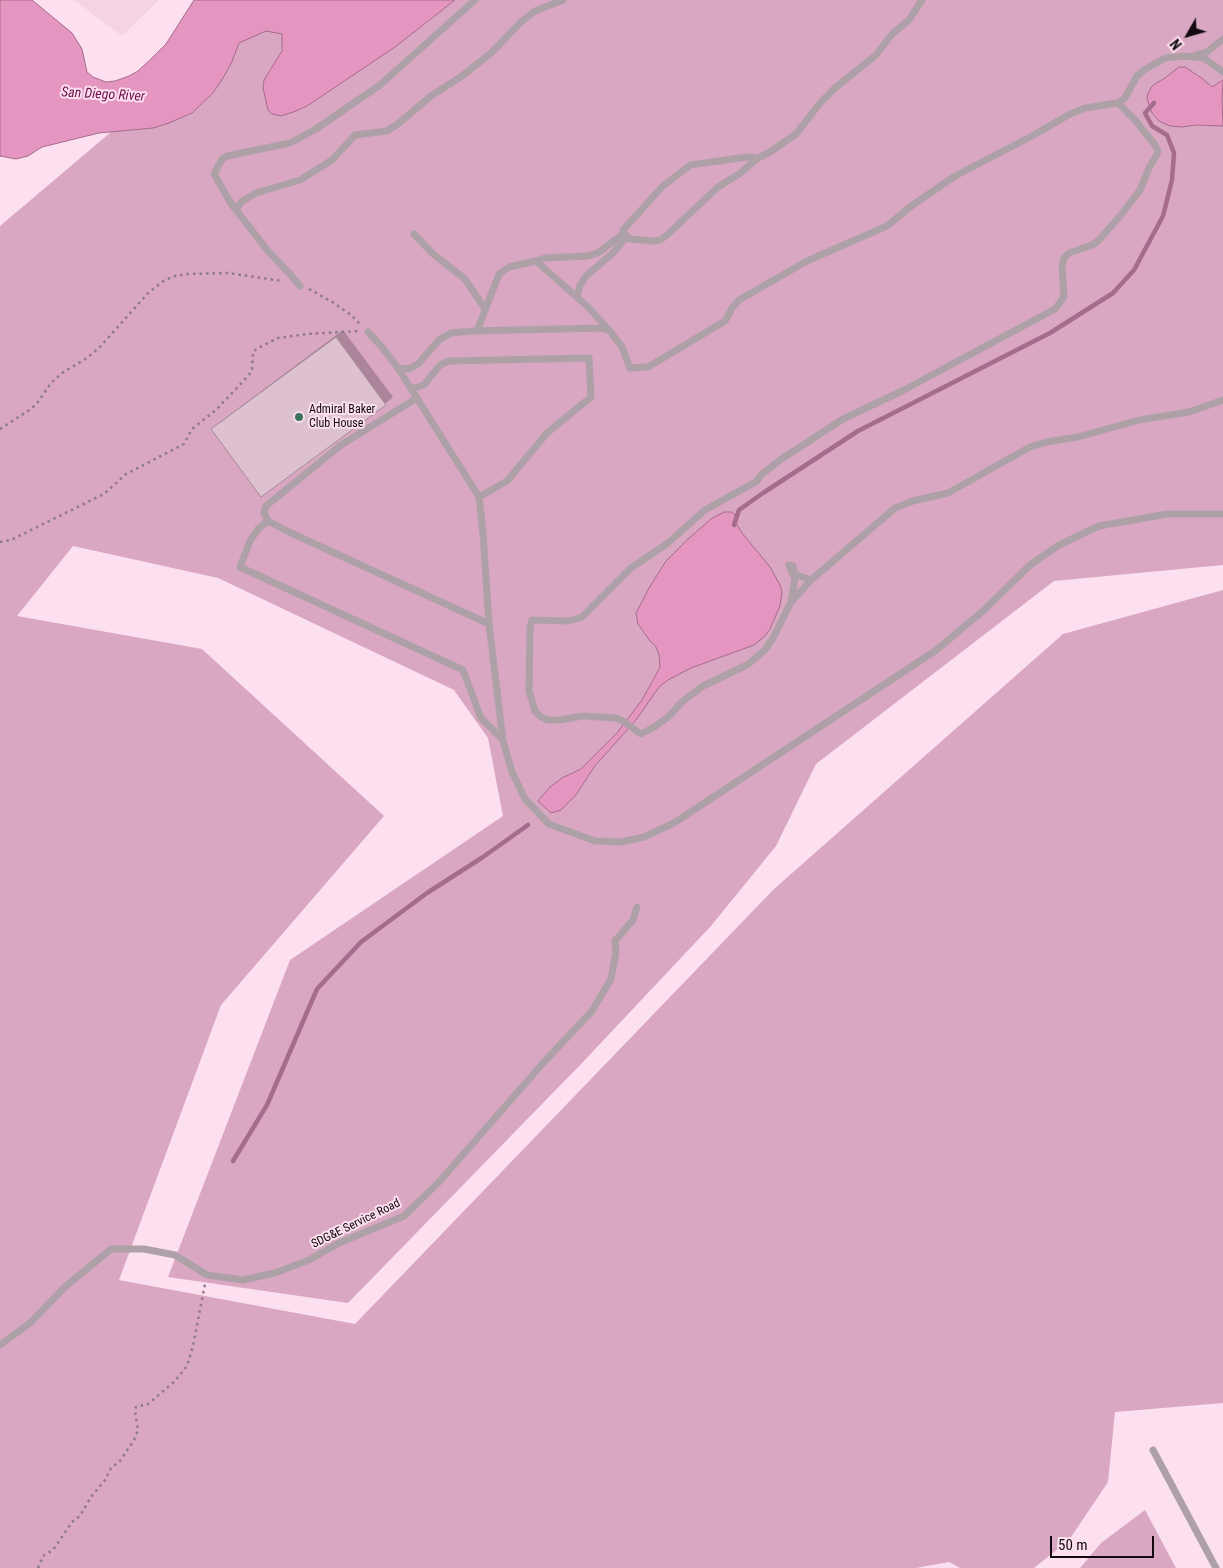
<!DOCTYPE html>
<style>
body{margin:0}
#map{position:relative;width:1223px;height:1568px;overflow:hidden;background:#fce0ef;font-family:"Roboto Condensed",sans-serif}
canvas{display:block}
.north{position:absolute;left:1163px;top:10px;width:50px;height:50px;-webkit-text-stroke:4px #fce0ef;paint-order:stroke;rotate:232deg;font-size:14px;font-weight:700;line-height:20px;text-align:center;color:#130a0f}
.north::after{content:'';display:block;margin:auto;width:18px;height:22px;background:#130a0f;clip-path:polygon(50% 0,100% 100%,50% 72%,0 100%)}
.scale{position:absolute;left:1050px;top:1536px;width:104px;height:22px;box-sizing:border-box;border:2px solid #130a0f;border-top:0;padding-left:6px;font-size:15px;line-height:18px;white-space:nowrap;color:#130a0f;-webkit-text-stroke:4px #fce0ef;paint-order:stroke}
</style>
<div id="map">
<canvas width="1223" height="1568"></canvas>
<div class="north">N</div>
<div class="scale">50 m</div>
</div>
<script>
const ctx = document.querySelector('canvas').getContext('2d');
ctx.lineJoin = 'round';
function fillPath(path, color) { ctx.fillStyle = color; ctx.fill(path, 'evenodd'); }
const poly = rows => new Path2D(rows.map(r => 'M' + r).join(''));
function strokePath(path, color, width, dash) { ctx.strokeStyle = color; ctx.lineWidth = width; ctx.lineCap = dash ? 'butt' : 'round'; ctx.setLineDash(dash || []); ctx.stroke(path); }
function label(font, color, halo, rows, align = 'center') {
  ctx.font = font + ' "Roboto Condensed",sans-serif'; ctx.lineWidth = 4; ctx.setLineDash([]); ctx.textBaseline = 'middle'; ctx.strokeStyle = halo; ctx.fillStyle = color; for (const [text, x, y, turn = 0] of rows) {
    ctx.save(); ctx.translate(x, y); ctx.rotate((+turn || 0) * Math.PI / 180); ctx.textAlign = isNaN(turn) ? turn : align; if (halo) ctx.strokeText(text, 0, 0); ctx.fillText(text, 0, 0); ctx.restore();
  }
}
const built = poly([
 [74,0,159,0,122,36]
]);
const green = poly([
 [220,0,1223,0,1223,565,1054,581,816,764,776,846,711,926,582,1063,348,1303,168,1277,290,960,503,816,488,738,454,690,218,578,73,546,17,616,202,649,384,816,221,1005,119,1280,355,1324,774,889,1063,634,1223,590,1223,1403,1115,1412,1108,1482,1069,1540,1034,1568,960,1568,949,1562,916,1568,0,1568,0,226,111,132],
 [1145,1510,1176,1568,1080,1568,1101,1543]
]);
const water = poly([
 [0,0,32,0,72,33,82,49,87,72,93,77,106,82,115,81,129,76,138,71,152,58,166,44,194,0,455,0,395,47,307,106,296,111,281,116,272,114,268,110,263,88,264,80,282,51,282,34,266,31,239,43,231,64,223,78,213,93,192,113,169,123,153,128,99,133,42,147,28,156,16,159,0,156,0,0],
 [1179,67,1185,67,1203,79,1212,87,1223,80,1222,98,1223,126,1196,125,1182,127,1170,126,1159,121,1152,113,1147,99,1148,93,1153,85,1165,78,1179,67],
 [724,512,732,512,735,515,736,523,742,533,770,567,780,585,782,592,780,606,770,629,765,636,754,645,691,668,668,680,659,687,636,720,594,767,576,795,561,810,551,813,538,801,550,787,562,778,581,769,617,733,642,700,658,671,660,667,659,655,656,647,650,641,638,624,636,613,649,588,666,561,688,539,711,519,724,512]
]);
const shadow = poly([
 [343,330,393,397,385,404,261,495,213,429,220,422]
]);
const stream = poly([
 [734,525,739,510,763,493,858,431,1050,333,1113,293,1134,270,1163,216,1172,180,1174,153,1167,135,1152,126,1145,113,1154,103],
 [233,1161,267,1105,317,989,361,942,427,893,483,857,528,825]
]);
const building = poly([
 [336,337,386,405,261,497,211,429,336,337]
]);
const path = poly([
 [309,289,334,303,351,315,362,326],
 [0,429,31,409,38,402,51,383,62,373,87,358,99,348,149,292,165,280,175,276,187,274,228,273,282,281],
 [0,542,11,540,23,534,104,494,126,474,184,444,192,429,216,410,248,376,252,371,253,352,258,348,278,338,307,334,359,331],
 [38,1568,43,1556,53,1550,72,1522,80,1516,91,1497,105,1480,111,1468,120,1461,134,1440,138,1430,135,1411,136,1407,148,1404,175,1381,187,1366,193,1346,205,1284]
]);
const service = poly([
 [1196,55,1207,52,1223,39],
 [1118,103,1125,98,1137,76,1144,70,1165,58,1183,56,1204,58,1223,72],
 [758,158,747,157,690,165,662,187,633,219,623,230,624,233,630,239,654,241,660,240,667,235,718,187,739,174,758,158,770,152,796,134,820,103,835,88,876,55,892,34,909,20,922,0],
 [236,210,241,202,256,193,300,180,332,160,355,135,387,131,399,123,431,96,462,76,491,53,522,21,535,11,563,0],
 [414,234,432,253,465,279,485,309],
 [300,286,289,273,267,250,230,202,214,174,222,159,227,156,290,143,316,129,380,85,475,0],
 [577,297,580,285,587,275,613,253,627,236],
 [609,330,588,307,536,261,545,258,588,256,598,253,624,233],
 [477,331,499,274,509,267,536,261],
 [368,332,381,346,398,368,479,497,483,533,489,624,503,741,512,772,525,799,549,824,595,841,621,842,644,837,674,823,935,651,983,611,1030,565,1059,545,1099,526,1167,514,1223,514],
 [398,368,409,369,418,364,439,340,451,333,472,331,601,328,609,330,622,347,630,368,648,367,725,321,732,308,739,300,807,261,887,226,910,207,955,176,1034,135,1068,115,1085,108,1118,103,1135,120,1155,145,1158,151,1156,156,1149,168,1140,190,1121,215,1098,241,1092,245,1069,253,1064,258,1062,268,1064,297,1055,309,902,391,843,419,780,460,761,475,757,481,705,510,668,543,631,568,582,617,568,621,532,620,530,627,529,691,535,711,540,716,548,720,560,720,583,716,616,718,623,721,641,734,656,726,668,717,682,702,703,686,747,665,765,650,773,638,791,602,795,579,789,565,793,566,794,574,811,580,895,508,913,501,948,493,1030,447,1047,442,1078,437,1139,420,1189,412,1223,400],
 [411,389,424,385,440,365,449,361,589,358,591,397,547,433,507,481,479,497],
 [417,398,341,445,266,506,264,513,268,521,289,532,489,624],
 [268,521,258,529,250,541,240,567,463,670,481,718,503,740],
 [793,600,811,580],
 [0,1345,30,1323,66,1286,111,1249,144,1249,175,1255,207,1275,243,1280,275,1273,309,1260,339,1243,404,1216,439,1182,544,1062,592,1011,611,979,616,952,615,941,633,920,637,907],
 [1153,1450,1216,1568]
]);
const markers = [
 [299,417,5,"#39745d"]
];
const poiNames = [
 ["Admiral Baker",309,410],
 ["Club House",309,424]
];
const streetNames = [
 ["SDG&E Service Road",356,1224,-26]
];
const waterNames = [
 ["San Diego River",103,95,3]
];
fillPath(built, '#f5d2e4');
fillPath(green, '#d9a7c1');
fillPath(water, '#e496c1');
strokePath(water, '#a56c8c', 1);
fillPath(shadow, '#0003');
strokePath(stream, '#a56c8c', 4.5);
fillPath(building, '#ddc1cf');
strokePath(building, '#a58c99', 1);
strokePath(path, '#8e7b85', 2.5, [2.5, 4]);
strokePath(service, '#ada1a7', 7);
for (const [x, y, r, color] of markers) { const dot = new Path2D(); dot.arc(x, y, r, 0, 2 * Math.PI); ctx.fillStyle = color; ctx.fill(dot); strokePath(dot, '#fce0ef', 2); }
label('12px', '#130a0f', '#fce0ef', poiNames, 'left');
label('12px', '#130a0f', '#fce0ef', streetNames);
label('italic 14px', '#6c0f4d', '#fce0ef', waterNames);
</script>
